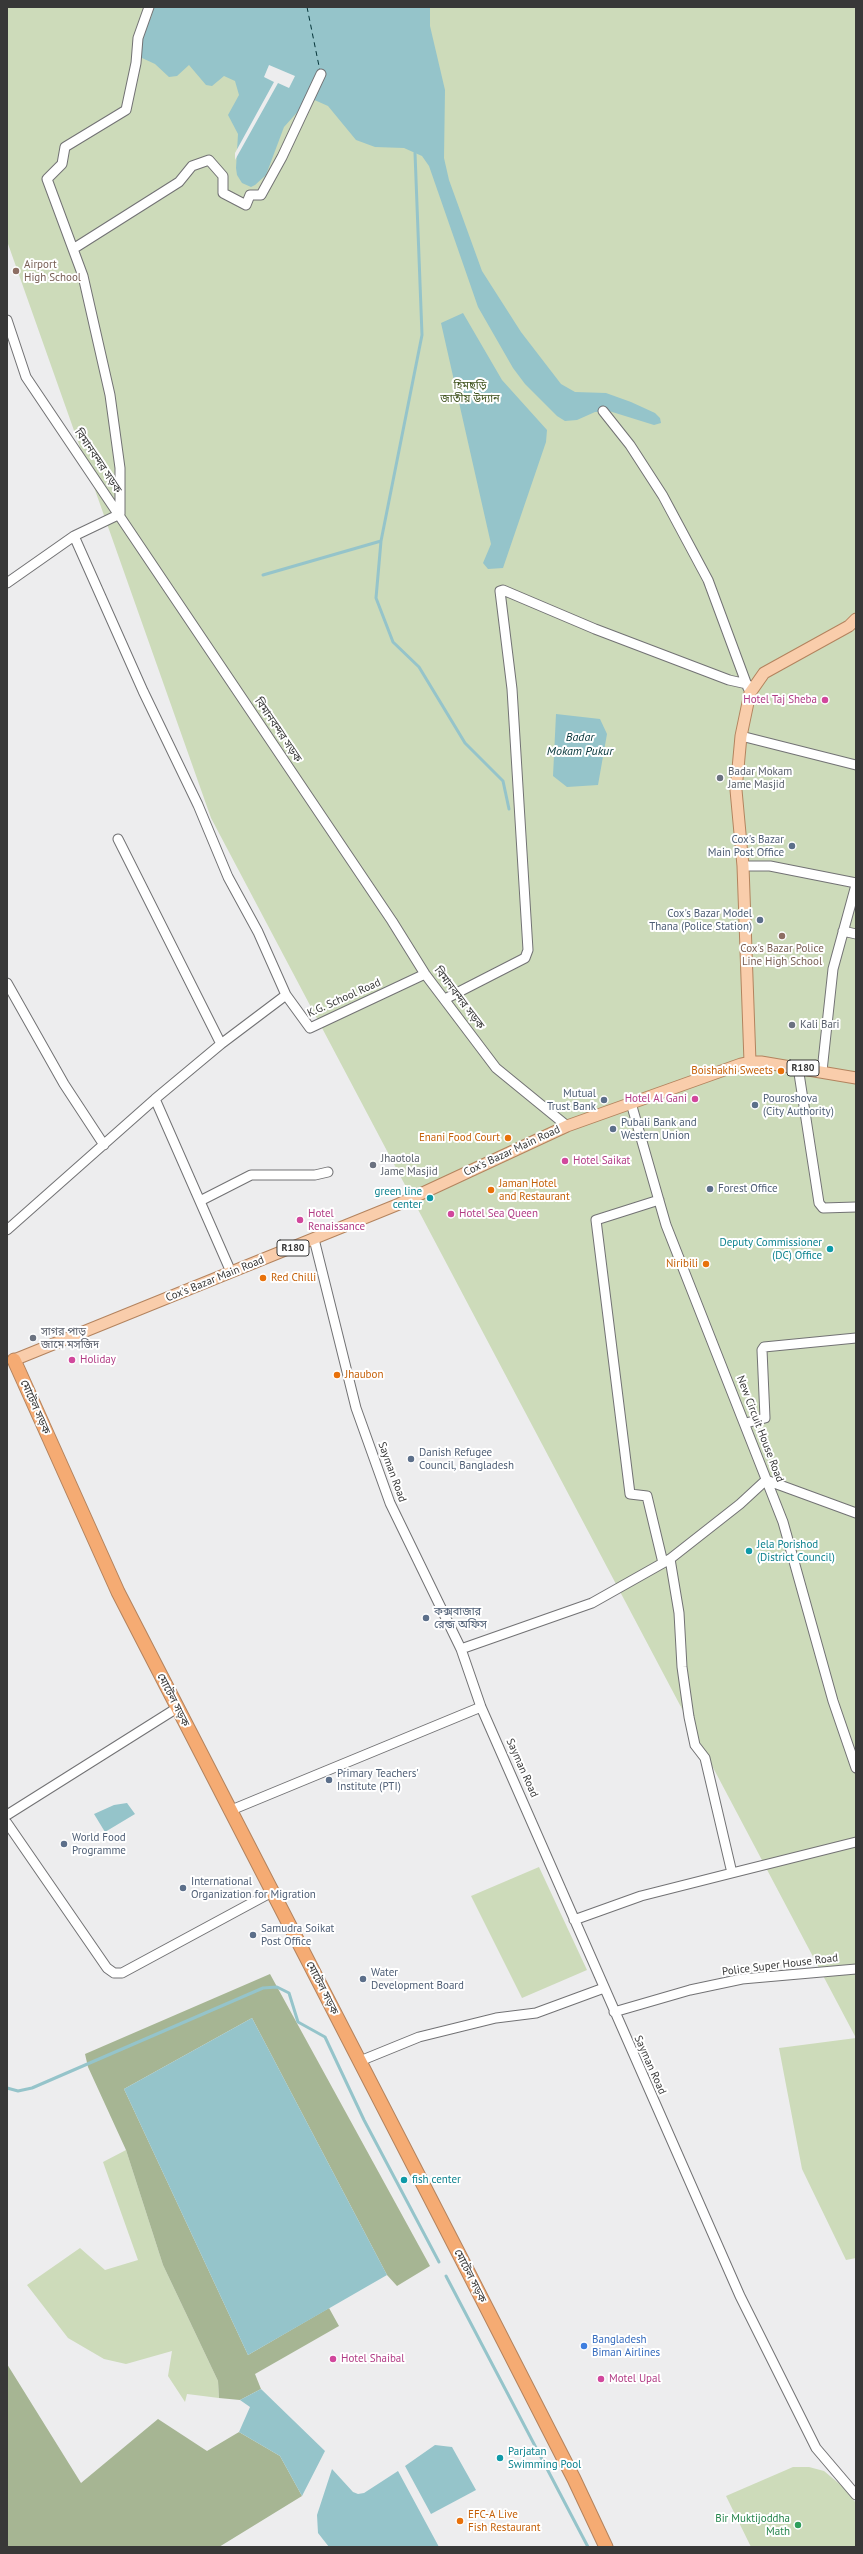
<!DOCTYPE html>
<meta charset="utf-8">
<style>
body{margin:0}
#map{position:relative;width:863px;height:2554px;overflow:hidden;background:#ededee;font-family:"PT Sans",sans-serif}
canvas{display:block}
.frame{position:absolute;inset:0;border:8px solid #383838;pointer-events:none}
</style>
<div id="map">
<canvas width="863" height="2554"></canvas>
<div class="frame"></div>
</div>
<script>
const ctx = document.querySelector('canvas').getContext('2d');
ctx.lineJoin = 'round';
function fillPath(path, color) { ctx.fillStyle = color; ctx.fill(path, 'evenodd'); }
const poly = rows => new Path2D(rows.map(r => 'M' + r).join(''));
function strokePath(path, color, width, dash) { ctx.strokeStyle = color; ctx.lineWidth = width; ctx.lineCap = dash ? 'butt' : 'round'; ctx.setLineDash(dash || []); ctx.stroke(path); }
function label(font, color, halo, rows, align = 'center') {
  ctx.font = font + ' "PT Sans","Noto Sans Bengali",sans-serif'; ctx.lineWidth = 4; ctx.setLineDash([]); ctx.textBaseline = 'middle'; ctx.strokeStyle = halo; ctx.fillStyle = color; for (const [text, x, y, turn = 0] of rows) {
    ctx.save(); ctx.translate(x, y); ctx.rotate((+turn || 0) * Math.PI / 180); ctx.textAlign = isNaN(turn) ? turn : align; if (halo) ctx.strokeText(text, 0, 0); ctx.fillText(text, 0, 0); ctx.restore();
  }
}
const green = poly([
 [7,7,856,7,856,2258,846,2260,802,2169,779,2048,856,2038,211,818,7,241],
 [539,1867,587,1970,522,1998,471,1896],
 [126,2150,163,2265,218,2381,219,2398,187,2394,185,2402,168,2376,172,2351,126,2364,104,2359,68,2338,27,2285,80,2248,105,2270,138,2260,103,2162],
 [793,2467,809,2467,824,2471,842,2486,856,2503,856,2547,751,2547,726,2496]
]);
const forest = poly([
 [270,1974,430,2266,397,2286,387,2275,252,2018,124,2089,248,2355,329,2308,339,2326,255,2374,261,2389,240,2400,219,2398,218,2381,163,2265,126,2150,88,2067,85,2054],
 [7,2364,81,2483,158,2419,207,2451,239,2432,280,2456,302,2496,219,2547,7,2547]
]);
const water = poly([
 [154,7,430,7,430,26,445,90,444,158,449,180,482,271,521,332,561,384,575,392,606,393,631,402,655,413,660,418,661,423,654,425,609,411,595,412,577,420,565,421,557,416,525,384,513,368,478,307,429,166,422,156,404,148,375,147,356,140,328,106,310,98,284,127,266,175,255,185,251,187,242,183,237,175,236,168,238,134,228,115,239,95,235,81,224,76,212,86,206,85,189,65,177,76,169,77,155,64,142,58,140,54,144,26,151,18],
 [463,313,502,380,547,430,546,442,503,568,488,569,483,563,491,544,441,323],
 [556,714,600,719,607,734,598,785,567,787,553,776],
 [127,1803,135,1814,105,1832,94,1814,114,1805],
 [252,2018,387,2275,248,2355,124,2089],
 [261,2389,325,2451,302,2496,280,2456,239,2432,250,2407,240,2400],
 [435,2445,452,2447,476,2490,431,2514,405,2466],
 [332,2469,353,2492,358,2494,364,2493,398,2471,439,2547,329,2547,318,2533,317,2515]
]);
const pier = poly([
 [269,65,295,76,289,88,278,83,235,160,235,153,274,82,264,77]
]);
const stream = poly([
 [415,153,422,335,381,541,376,598,393,642,419,667,465,743,503,781,509,809],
 [263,575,381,541],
 [7,2088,18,2091,32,2088,263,1988,277,1987,289,1993,298,2022,325,2037,364,2120,439,2262],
 [446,2276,588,2547]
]);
const ferry = poly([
 [307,7,320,71]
]);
const minor = poly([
 [149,7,138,38,136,63,126,110,65,147,62,164,47,179,83,276,110,395,120,468,120,514,74,536,143,691,198,805,228,877,258,932,286,995,310,1028,425,974],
 [73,249,179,182,192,166,209,160,223,176,223,193,246,205,250,195,261,195,282,157,321,74],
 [7,320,26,377,392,921,425,974,496,1068,567,1126],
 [603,411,630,445,663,496,708,580,748,688],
 [7,583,74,536],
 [741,736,856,765],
 [118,839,221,1044],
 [743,866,770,866,856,883],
 [843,931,856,934],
 [7,983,64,1084,104,1145],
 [445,999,525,958,528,950,512,689,500,591,503,590,595,629,729,680,747,684],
 [798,1067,819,1203,823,1208,856,1207],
 [822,1071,833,969,856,885],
 [155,1099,231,1272],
 [631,1103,666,1225,783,1522,833,1701,856,1768],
 [659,1200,596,1220,630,1494,647,1496,663,1563],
 [200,1201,251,1175,315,1175,328,1172],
 [7,1230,155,1099,221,1044,286,995],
 [314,1239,356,1408,390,1503,461,1649,481,1707,740,2296,816,2448,856,2495],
 [746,1423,765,1418,762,1350,764,1347,856,1338],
 [670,1559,679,1613,682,1667,689,1717,695,1745,705,1758,732,1873,856,1842],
 [461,1649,592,1603,670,1559,740,1504,766,1480,856,1513],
 [229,1811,481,1707],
 [7,1815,177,1708],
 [7,1823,107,1968,114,1973,122,1973,272,1892],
 [574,1920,641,1896,732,1873],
 [614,2012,690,1990,742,1979,856,1969],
 [360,2061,419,2037,496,2018,536,2013,604,1988]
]);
const major = poly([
 [750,1062,743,866,736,790,741,736,750,693,764,673,849,626,856,619],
 [14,1360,399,1204,567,1126,741,1064,750,1062,761,1062,856,1078]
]);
const highway = poly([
 [14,1360,118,1592,461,2258,574,2479,606,2547]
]);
const markers = [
 [16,271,4,"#8d6e63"],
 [825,700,4,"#d1479c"],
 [720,778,4,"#6b7280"],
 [792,846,4,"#5c6f8a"],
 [760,920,4,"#5c6f8a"],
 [782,936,4,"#8d6e63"],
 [792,1025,4,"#6b7280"],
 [781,1071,4,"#e8710a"],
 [695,1099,4,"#d1479c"],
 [604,1100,4,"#5c6f8a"],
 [755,1105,4,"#5c6f8a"],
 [613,1129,4,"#5c6f8a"],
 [508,1138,4,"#e8710a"],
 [565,1161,4,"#d1479c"],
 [373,1165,4,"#6b7280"],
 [710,1189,4,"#5c6f8a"],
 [491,1190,4,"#e8710a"],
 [430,1198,4,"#0f9aa8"],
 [451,1214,4,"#d1479c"],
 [300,1220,4,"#d1479c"],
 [830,1249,4,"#0f9aa8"],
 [706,1264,4,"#e8710a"],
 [263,1278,4,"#e8710a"],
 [33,1338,4,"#6b7280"],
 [72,1360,4,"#d1479c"],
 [337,1375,4,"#e8710a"],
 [411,1459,4,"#5c6f8a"],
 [749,1551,4,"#0f9aa8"],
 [426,1618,4,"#5c6f8a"],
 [329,1780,4,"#5c6f8a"],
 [64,1844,4,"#5c6f8a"],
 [183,1888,4,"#5c6f8a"],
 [253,1935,4,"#5c6f8a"],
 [363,1979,4,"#5c6f8a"],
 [404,2180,4,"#0f9aa8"],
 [584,2346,4,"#3f7fe0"],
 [333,2359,4,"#d1479c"],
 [601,2379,4,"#d1479c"],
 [500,2458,4,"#0f9aa8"],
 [460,2521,4,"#e8710a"],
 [798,2525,4,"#2e9e5b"]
];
const shields = [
 [803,1068,32],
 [293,1248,32]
];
const shieldNames = [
 ["R180",803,1068],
 ["R180",293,1248]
];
const educationNames = [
 ["Airport",24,265],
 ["High School",24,278],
 ["Cox's Bazar Police",782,949,"center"],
 ["Line High School",782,962,"center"]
];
const parkNames = [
 ["হিমছড়ি",470,386],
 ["জাতীয় উদ্যান",470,399]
];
const streetNames = [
 ["বিমানবন্দর সড়ক",98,461,56],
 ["বিমানবন্দর সড়ক",278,730,56],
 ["K.G. School Road",344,998,-24],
 ["বিমানবন্দর সড়ক",459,998,53],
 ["Cox's Bazar Main Road",512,1151,-25],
 ["Cox's Bazar Main Road",215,1279,-22],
 ["মোটেল সড়ক",35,1407,66],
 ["New Circuit House Road",760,1429,69],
 ["Sayman Road",392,1472,70],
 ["মোটেল সড়ক",173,1700,63],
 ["Sayman Road",522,1768,66],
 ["Police Super House Road",780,1965,-7],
 ["মোটেল সড়ক",322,1988,63],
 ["Sayman Road",650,2065,66],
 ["মোটেল সড়ক",470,2276,63]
];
const hotelNames = [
 ["Hotel Taj Sheba",817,700,"right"],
 ["Hotel Al Gani",687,1099,"right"],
 ["Hotel Saikat",573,1161],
 ["Hotel",308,1214],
 ["Renaissance",308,1227],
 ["Hotel Sea Queen",459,1214],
 ["Holiday",80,1360],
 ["Hotel Shaibal",341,2359],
 ["Motel Upal",609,2379]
];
const worshipNames = [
 ["Badar Mokam",728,772],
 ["Jame Masjid",728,785],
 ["Kali Bari",800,1025],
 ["Jhaotola",381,1159],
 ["Jame Masjid",381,1172],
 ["সাগর পাড়",41,1332],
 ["জামে মসজিদ",41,1345]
];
const serviceNames = [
 ["Cox's Bazar",784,840,"right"],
 ["Main Post Office",784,853,"right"],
 ["Cox's Bazar Model",752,914,"right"],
 ["Thana (Police Station)",752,927,"right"],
 ["Mutual",596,1094,"right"],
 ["Trust Bank",596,1107,"right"],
 ["Pouroshova",763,1099],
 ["(City Authority)",763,1112],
 ["Pubali Bank and",621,1123],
 ["Western Union",621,1136],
 ["Forest Office",718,1189],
 ["Danish Refugee",419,1453],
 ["Council, Bangladesh",419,1466],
 ["কক্সবাজার",434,1612],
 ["রেন্জ অফিস",434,1625],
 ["Primary Teachers'",337,1774],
 ["Institute (PTI)",337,1787],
 ["World Food",72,1838],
 ["Programme",72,1851],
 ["International",191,1882],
 ["Organization for Migration",191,1895],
 ["Samudra Soikat",261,1929],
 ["Post Office",261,1942],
 ["Water",371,1973],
 ["Development Board",371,1986]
];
const foodNames = [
 ["Boishakhi Sweets",773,1071,"right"],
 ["Enani Food Court",500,1138,"right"],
 ["Jaman Hotel",499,1184],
 ["and Restaurant",499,1197],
 ["Niribili",698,1264,"right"],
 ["Red Chilli",271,1278],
 ["Jhaubon",345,1375],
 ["EFC-A Live",468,2515],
 ["Fish Restaurant",468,2528]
];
const cultureNames = [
 ["green line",422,1192,"right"],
 ["center",422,1205,"right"],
 ["Deputy Commissioner",822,1243,"right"],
 ["(DC) Office",822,1256,"right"],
 ["Jela Porishod",757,1545],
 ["(District Council)",757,1558],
 ["fish center",412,2180],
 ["Parjatan",508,2452],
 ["Swimming Pool",508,2465]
];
const shopNames = [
 ["Bangladesh",592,2340],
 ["Biman Airlines",592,2353]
];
const leisureNames = [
 ["Bir Muktijoddha",790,2519],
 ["Math",790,2532]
];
const waterNames = [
 ["Badar",580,738],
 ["Mokam Pukur",580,752]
];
fillPath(green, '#cddbba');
fillPath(forest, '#a6b593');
fillPath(water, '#95c4ca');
fillPath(pier, '#ededee');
strokePath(stream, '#95c4ca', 3);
strokePath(ferry, '#043439', 1, [5, 4]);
strokePath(minor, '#727274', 11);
strokePath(major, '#b3835e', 13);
strokePath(highway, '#b3835e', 15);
strokePath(minor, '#fff', 9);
strokePath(major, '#f9cdab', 11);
strokePath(highway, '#f5ab73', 13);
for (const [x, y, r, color] of markers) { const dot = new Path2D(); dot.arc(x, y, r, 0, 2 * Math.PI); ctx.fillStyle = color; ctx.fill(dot); strokePath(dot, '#fff', 1.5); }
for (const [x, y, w] of shields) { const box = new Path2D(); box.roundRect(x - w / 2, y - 8, w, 16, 3); ctx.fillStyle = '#fff'; ctx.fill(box); strokePath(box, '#383838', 1); }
label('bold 10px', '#383838', null, shieldNames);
label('11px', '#785e54', '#fff', educationNames, 'left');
label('11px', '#3f521d', '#fff', parkNames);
label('11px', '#383838', '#fff', streetNames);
label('11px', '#b23c85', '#fff', hotelNames, 'left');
label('11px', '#5b616d', '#fff', worshipNames, 'left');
label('11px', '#4e5e75', '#fff', serviceNames, 'left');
label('11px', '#c56008', '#fff', foodNames, 'left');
label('11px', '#0d838f', '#fff', cultureNames, 'left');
label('11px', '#366cbe', '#fff', shopNames, 'left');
label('11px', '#27864d', '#fff', leisureNames, 'right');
label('italic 12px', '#043439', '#fff', waterNames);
</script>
